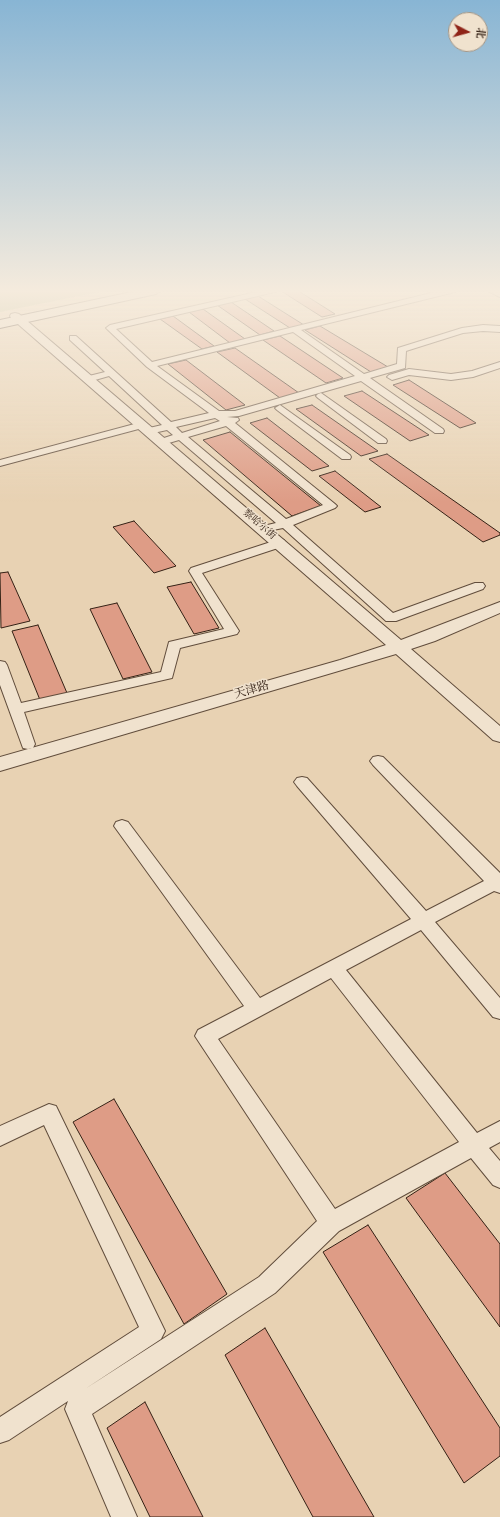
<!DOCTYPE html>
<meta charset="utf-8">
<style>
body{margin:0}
#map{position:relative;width:500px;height:1517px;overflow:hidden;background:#e8d2b3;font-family:Vollkorn,"Noto Serif SC",serif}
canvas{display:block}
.north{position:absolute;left:448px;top:12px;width:40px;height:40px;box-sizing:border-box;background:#f0e2ce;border:1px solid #a59584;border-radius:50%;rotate:96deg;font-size:11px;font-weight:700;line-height:16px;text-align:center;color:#342115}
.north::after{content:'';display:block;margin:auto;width:14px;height:18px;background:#8f2418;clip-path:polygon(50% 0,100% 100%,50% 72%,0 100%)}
</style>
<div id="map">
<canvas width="500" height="1517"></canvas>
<div class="north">北</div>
</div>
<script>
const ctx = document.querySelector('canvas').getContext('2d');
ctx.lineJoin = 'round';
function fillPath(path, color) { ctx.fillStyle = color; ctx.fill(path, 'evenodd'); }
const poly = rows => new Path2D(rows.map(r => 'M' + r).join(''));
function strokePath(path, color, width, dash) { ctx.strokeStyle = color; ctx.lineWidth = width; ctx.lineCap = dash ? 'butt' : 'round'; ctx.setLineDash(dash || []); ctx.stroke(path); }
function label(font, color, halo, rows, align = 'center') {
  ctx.font = font + ' Vollkorn,"Noto Serif SC",serif'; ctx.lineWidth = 3; ctx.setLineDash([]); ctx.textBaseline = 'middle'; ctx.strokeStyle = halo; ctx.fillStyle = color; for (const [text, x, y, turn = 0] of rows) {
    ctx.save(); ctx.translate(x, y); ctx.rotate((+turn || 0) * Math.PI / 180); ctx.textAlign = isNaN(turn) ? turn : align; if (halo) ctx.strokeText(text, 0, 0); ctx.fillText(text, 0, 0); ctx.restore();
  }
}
const green = poly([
 [0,290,109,290,0,312]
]);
const building = poly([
 [297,290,335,314,322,317,281,291,297,290],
 [258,296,304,325,290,328,245,299,258,296],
 [231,302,274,331,260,335,217,305,231,302],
 [203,309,245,339,230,343,189,312,203,309],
 [173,316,214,346,202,349,160,319,173,316],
 [320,326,388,367,371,372,305,330,320,326],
 [280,336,343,378,326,383,263,340,280,336],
 [235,348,299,393,280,398,217,352,235,348],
 [186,360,245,405,226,410,168,364,186,360],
 [409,380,476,423,460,428,393,385,409,380],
 [362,391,429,435,410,441,344,396,362,391],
 [312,405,378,451,361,456,296,409,312,405],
 [267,418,329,466,312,471,250,423,267,418],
 [230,432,321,506,292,516,203,440,230,432],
 [387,454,500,533,500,535,483,542,369,459,387,454],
 [335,471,381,507,365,512,319,476,335,471],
 [134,521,176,566,154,573,113,527,134,521],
 [8,572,30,621,1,628,0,573,8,572],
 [191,582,219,628,194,634,167,587,191,582],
 [117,603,152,672,123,679,90,609,117,603],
 [38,625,67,693,40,700,12,631,38,625],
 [114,1099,227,1294,184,1324,73,1122,114,1099],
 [445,1173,500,1244,500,1327,406,1198,445,1173],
 [368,1225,500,1428,500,1456,464,1483,323,1252,368,1225],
 [265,1328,374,1517,313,1517,225,1355,265,1328],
 [145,1402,203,1517,150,1517,107,1428,145,1402]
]);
const minor = poly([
 [265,290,279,290,275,292,116,329,152,362,443,290,456,290,455,292,301,330,364,374,397,364,398,348,462,328,483,325,500,326,500,332,483,331,463,333,406,351,405,368,370,378,443,429,444,431,443,433,435,433,361,381,239,416,227,417,238,418,239,420,235,423,335,504,337,506,335,508,293,525,393,613,475,583,483,583,485,586,483,589,396,621,386,621,283,528,263,532,259,531,257,529,259,527,276,523,179,440,162,445,158,444,157,442,158,440,173,435,167,430,149,434,145,433,144,431,145,429,162,425,109,376,88,382,83,379,85,377,105,372,70,340,70,336,76,336,171,422,209,413,147,367,106,328,110,325,265,290],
 [293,332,355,376,235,411,219,411,157,366,293,332],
 [215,418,220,421,182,433,176,427,215,418],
 [226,426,323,505,286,519,188,437,226,426],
 [486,290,496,290,500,292,500,297,486,290],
 [500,362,500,368,473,377,451,380,409,375,392,380,387,377,389,375,409,369,451,374,472,371,500,362],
 [321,393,386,439,387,441,386,443,378,443,318,398,316,396,318,394,321,393],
 [280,405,350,455,351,457,350,459,342,459,277,410,275,408,280,405],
 [142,422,147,425,146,427,0,466,0,460,142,422],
 [280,539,284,540,286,543,284,546,202,573,239,631,237,634,180,648,172,678,24,712,35,744,33,748,28,749,23,748,0,685,0,661,5,662,7,665,21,703,161,672,169,642,224,629,189,571,191,568,280,539],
 [378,756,383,757,500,873,500,893,494,891,435,922,500,998,500,1019,493,1017,421,930,346,970,477,1133,500,1121,500,1142,489,1148,500,1161,500,1188,493,1185,471,1158,339,1231,275,1293,92,1414,137,1517,111,1517,65,1409,68,1401,9,1440,0,1443,0,1417,139,1327,44,1125,0,1146,0,1126,49,1104,56,1106,165,1331,161,1339,85,1389,259,1277,317,1221,195,1036,198,1030,244,1006,114,826,116,822,122,820,128,822,260,998,411,919,297,786,294,782,297,778,302,777,307,778,426,911,484,881,373,765,370,761,373,757,378,756],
 [331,978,459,1142,335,1209,218,1039,331,978]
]);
const tertiary = poly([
 [15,313,19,314,401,640,500,602,500,613,435,641,411,649,500,726,500,742,493,740,396,654,0,771,0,757,340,660,386,645,11,318,10,316,11,314,15,313]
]);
const secondary = poly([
 [141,290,162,290,156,294,0,328,0,320,141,290]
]);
const farStreetnames = [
 ["察哈尔街",259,525,41]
];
const streetNames = [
 ["天津路",252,691,-16]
];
fillPath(green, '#b5bc8d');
fillPath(building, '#de9c86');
strokePath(building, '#342115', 1);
strokePath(minor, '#614d3c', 2);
strokePath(tertiary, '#614d3c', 2);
strokePath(secondary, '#342115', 2);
fillPath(minor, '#f0e2ce');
fillPath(tertiary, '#f0e2ce');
fillPath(secondary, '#f0e2ce');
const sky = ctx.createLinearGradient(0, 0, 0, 502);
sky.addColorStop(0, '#88b5d4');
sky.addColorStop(0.58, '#f5ebdd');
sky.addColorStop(1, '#f5ebdd00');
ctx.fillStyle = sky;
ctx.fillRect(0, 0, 500, 502);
label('10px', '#342115', '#f0e2ce', farStreetnames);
label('12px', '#342115', '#f0e2ce', streetNames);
</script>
